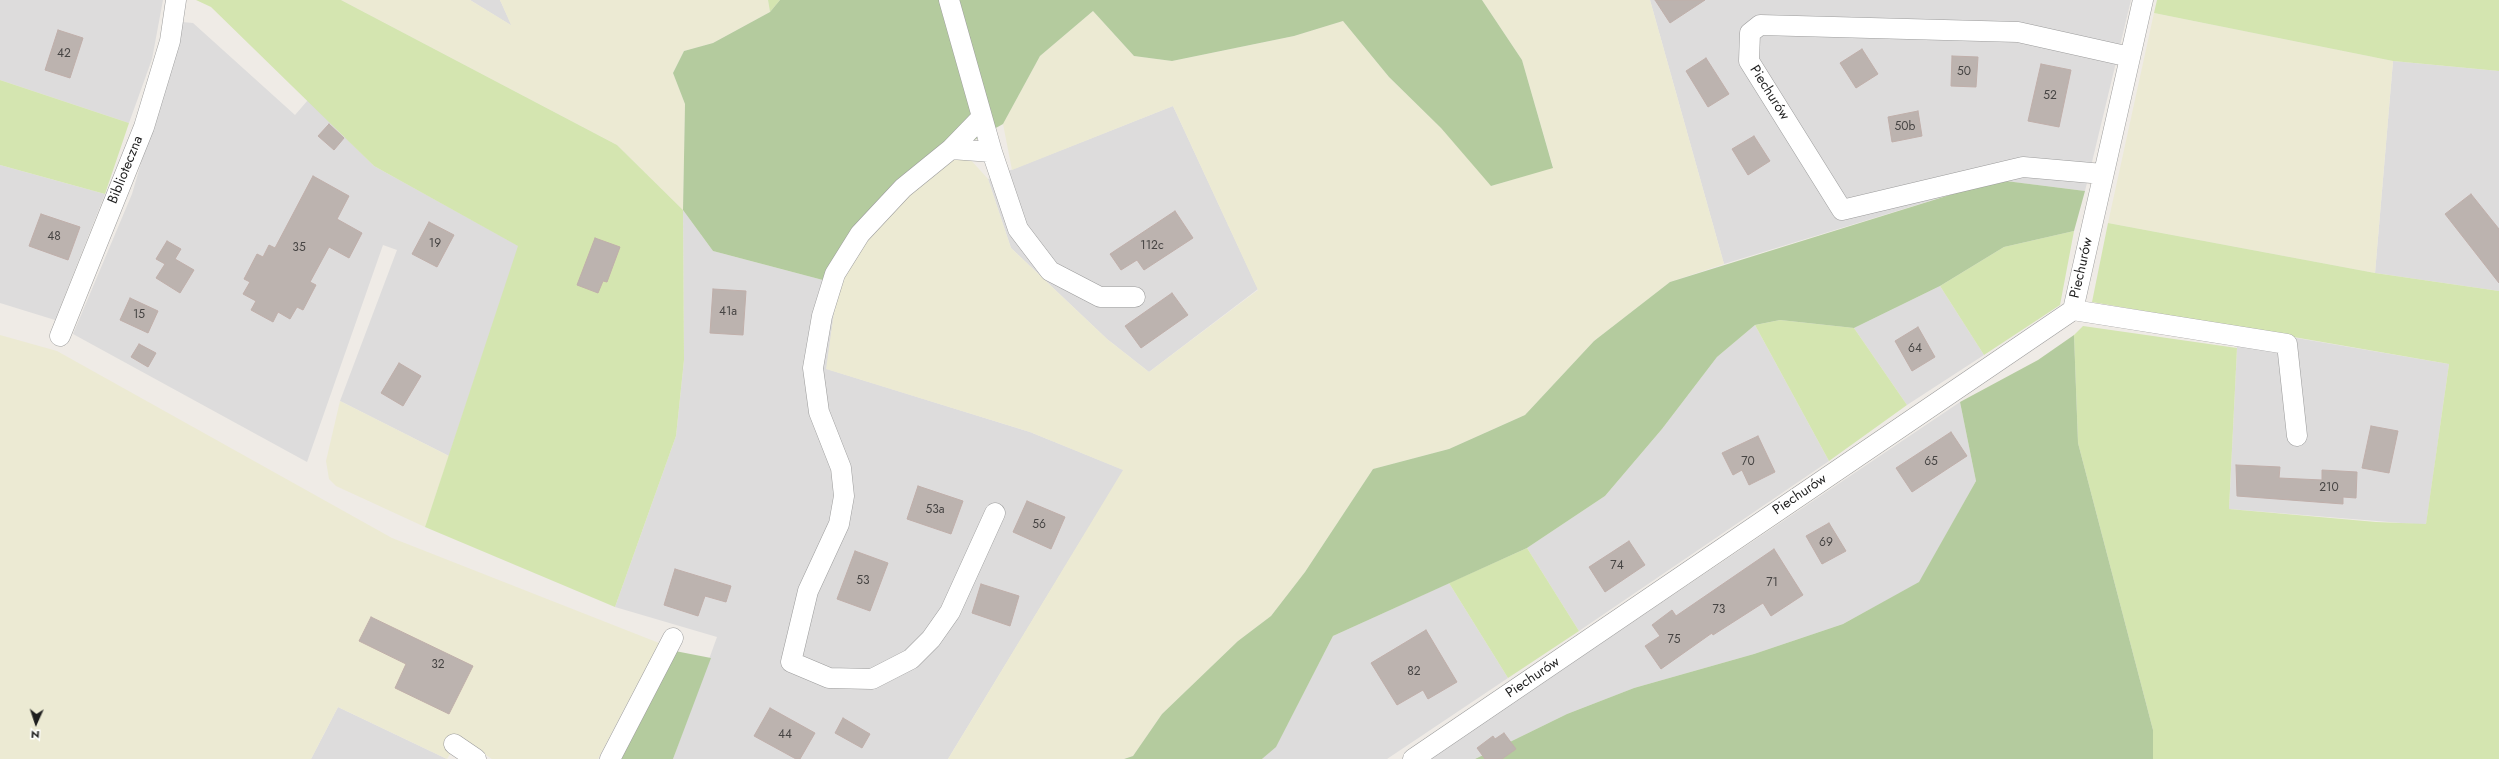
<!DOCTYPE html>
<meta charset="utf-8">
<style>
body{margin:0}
#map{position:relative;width:2499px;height:759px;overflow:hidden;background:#efebe6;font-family:Jost,sans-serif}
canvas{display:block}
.north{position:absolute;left:16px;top:703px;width:40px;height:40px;-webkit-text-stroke:3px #fff;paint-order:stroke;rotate:183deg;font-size:11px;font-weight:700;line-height:16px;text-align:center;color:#1f1f1f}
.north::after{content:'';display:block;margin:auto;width:14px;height:18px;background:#1f1f1f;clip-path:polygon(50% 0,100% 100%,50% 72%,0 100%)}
</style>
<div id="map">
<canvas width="2499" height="759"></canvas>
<div class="north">N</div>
</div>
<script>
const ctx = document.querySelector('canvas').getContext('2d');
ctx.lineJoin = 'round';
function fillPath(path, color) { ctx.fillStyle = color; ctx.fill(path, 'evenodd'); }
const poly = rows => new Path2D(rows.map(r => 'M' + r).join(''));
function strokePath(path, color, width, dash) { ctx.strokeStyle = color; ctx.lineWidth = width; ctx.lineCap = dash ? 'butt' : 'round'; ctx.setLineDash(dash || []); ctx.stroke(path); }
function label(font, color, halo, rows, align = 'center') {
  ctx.font = font + ' Jost,sans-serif'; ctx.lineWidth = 3; ctx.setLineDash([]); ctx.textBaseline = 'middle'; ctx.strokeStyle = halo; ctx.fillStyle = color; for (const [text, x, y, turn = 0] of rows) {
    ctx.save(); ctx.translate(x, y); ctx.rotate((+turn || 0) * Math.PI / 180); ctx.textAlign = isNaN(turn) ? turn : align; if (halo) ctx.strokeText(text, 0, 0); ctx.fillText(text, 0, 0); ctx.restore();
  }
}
const residential = poly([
 [0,0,163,0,152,59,129,123,0,80],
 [470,0,500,0,512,26],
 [1650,0,2131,0,2085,191,1998,180,1724,264],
 [182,22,193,23,295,115,308,100,374,166,519,246,449,456,340,401,397,250,383,245,307,462,73,334,132,194],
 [2393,61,2499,71,2499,291,2375,273],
 [1173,106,1258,289,1149,372,1107,339,1011,248,988,179],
 [0,165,105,194,55,320,0,303],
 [683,210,713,251,838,284,827,369,1030,432,1124,470,948,759,673,759,717,637,615,607,676,436,684,360],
 [1940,286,1984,355,1907,405,1854,328],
 [1755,325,1829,461,1579,631,1527,548,1605,496,1662,429,1717,357],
 [2238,328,2449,364,2426,525,2229,509],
 [1960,402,1976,481,1920,582,1843,624,1754,654,1634,688,1567,714,1475,759,1429,759],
 [1449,583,1508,678,1387,759,1262,759,1276,746,1333,636],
 [338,707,447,759,311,759]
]);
const farmland = poly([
 [341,0,470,0,511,25,500,0,768,0,770,12,713,43,684,51,673,73,685,104,683,210,617,145],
 [1482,0,1650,0,1724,264,1670,282,1594,341,1525,415,1449,449,1373,469,1305,572,1271,616,1238,641,1162,714,1133,756,1124,759,948,759,1123,470,1030,432,826,369,838,284,901,181,960,148,988,179,1011,248,1107,339,1149,372,1258,290,1173,106,1012,170,1003,124,1040,56,1093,11,1134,56,1172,61,1294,36,1343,21,1389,77,1441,128,1492,186,1553,167,1522,60],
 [2154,13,2393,61,2375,273,2108,223],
 [0,335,57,351,392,538,659,643,598,759,492,759,460,738,447,759,338,707,311,759,0,759],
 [340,401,449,456,425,527,336,486,329,479,326,461]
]);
const grass = poly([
 [196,0,341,0,617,145,683,210,684,360,676,436,615,607,425,527,518,246,374,166,211,7],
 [768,0,780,0,770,12],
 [2157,0,2499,0,2499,71,2393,61,2154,13],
 [0,80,129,123,105,194,0,165],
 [2108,223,2375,273,2499,291,2499,759,2153,759,2153,730,2078,443,2074,335,2083,326,2237,348,2229,509,2376,522,2426,524,2449,364,2092,302],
 [2074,231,2060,305,1984,355,1940,286,2004,247],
 [1780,320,1854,328,1907,405,1829,461,1755,325],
 [1527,548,1579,631,1508,678,1449,583]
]);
const forest = poly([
 [780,0,1482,0,1522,60,1553,168,1491,186,1441,128,1389,77,1343,21,1294,36,1172,61,1134,56,1093,11,1040,56,1003,124,901,181,838,284,713,251,683,210,685,104,673,73,684,51,713,43,770,12],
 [1998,180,2085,191,2074,231,2004,247,1940,286,1854,328,1780,320,1755,325,1717,357,1662,429,1605,496,1527,548,1333,636,1276,747,1262,759,1124,759,1133,756,1162,714,1238,641,1271,616,1305,572,1373,469,1449,449,1525,415,1594,341,1670,282],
 [2074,335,2078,443,2153,730,2153,759,1475,759,1567,714,1634,688,1754,654,1843,624,1919,582,1976,481,1960,402,2038,360],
 [675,651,711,658,673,759,620,759]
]);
const building = poly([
 [1655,0,1705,0,1670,23,1655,0],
 [58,30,83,38,70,78,45,70,58,30],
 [1862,49,1878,74,1856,88,1840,63,1862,49],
 [1952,56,1978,57,1976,87,1951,86,1952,56],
 [1706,58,1729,94,1708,107,1686,71,1706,58],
 [2041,64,2071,70,2059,127,2028,121,2041,64],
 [1918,111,1922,136,1892,142,1888,117,1918,111],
 [329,124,344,138,334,150,318,136,329,124],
 [1754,136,1770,161,1748,175,1732,149,1754,136],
 [313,176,349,196,337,219,362,233,349,258,329,247,310,282,316,285,303,310,297,307,290,319,278,312,273,322,251,310,256,301,243,294,250,282,244,279,257,254,263,257,269,245,275,248,313,176],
 [2471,194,2499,229,2499,283,2445,214,2471,194],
 [1175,211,1193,238,1144,270,1137,260,1121,270,1110,254,1175,211],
 [41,214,80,227,68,260,29,246,41,214],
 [429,222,454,235,437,267,412,254,429,222],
 [595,238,620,247,607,282,603,281,598,293,577,285,595,238],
 [167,241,181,249,175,259,194,270,180,293,156,278,165,264,156,259,167,241],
 [713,289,746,291,743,335,710,333,713,289],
 [1172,293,1188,315,1141,348,1125,326,1172,293],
 [130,298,158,311,148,333,120,320,130,298],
 [1918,327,1935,357,1912,371,1895,341,1918,327],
 [139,344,156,353,148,367,131,357,139,344],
 [399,363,421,376,403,406,381,393,399,363],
 [2371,426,2398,431,2389,473,2362,468,2371,426],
 [1951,432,1967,456,1912,492,1896,468,1951,432],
 [1758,436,1775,472,1749,485,1742,470,1733,475,1722,453,1758,436],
 [2236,465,2280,467,2279,478,2322,480,2322,470,2357,472,2356,498,2343,497,2343,504,2237,496,2236,465],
 [918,486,963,501,951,534,907,519,918,486],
 [1027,501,1065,517,1051,549,1013,532,1027,501],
 [1829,523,1846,551,1822,564,1806,536,1829,523],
 [1629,541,1645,565,1605,592,1589,567,1629,541],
 [1774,549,1803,595,1771,616,1763,603,1713,635,1712,633,1661,669,1645,646,1660,636,1652,625,1672,610,1676,616,1774,549],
 [855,551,888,563,870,611,837,599,855,551],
 [675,569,731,586,726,602,705,596,698,616,664,605,675,569],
 [981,584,1019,596,1010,626,972,613,981,584],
 [371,617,473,666,449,714,395,688,406,664,359,641,371,617],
 [1426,630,1457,682,1428,699,1423,690,1397,705,1371,663,1426,630],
 [770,708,815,733,800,759,796,759,754,736,770,708],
 [843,718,870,734,862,748,835,733,843,718],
 [1504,733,1516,749,1502,759,1485,759,1477,748,1493,736,1495,739,1504,733]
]);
const minor = poly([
 [949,0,992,152,1018,229,1050,271,1100,297,1135,297],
 [982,117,951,149,903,188,860,234,835,274,822,316,813,368,819,412,841,468,844,496,839,524,808,591,791,662,829,678,872,679,911,659,931,639,950,612,995,513],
 [951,149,992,152],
 [2103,174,2023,167,1842,210,1749,61,1750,33,1760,25,2018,32,2130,57],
 [2073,310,2287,344,2297,436],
 [60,336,144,127,170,41,176,0],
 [454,744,476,759],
 [610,759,673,638],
 [1413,759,2073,310,2143,0]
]);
const numberNames = [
 ["42",64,54],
 ["50",1964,72],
 ["52",2050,96],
 ["50b",1905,127],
 ["48",54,237],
 ["19",435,244],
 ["112c",1152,246],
 ["35",299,248],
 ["41a",728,312],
 ["15",139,315],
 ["64",1915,349],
 ["70",1748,462],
 ["65",1931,462],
 ["210",2329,488],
 ["53a",935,510],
 ["56",1039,525],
 ["69",1826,543],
 ["74",1617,566],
 ["53",863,581],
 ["71",1772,583],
 ["73",1719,610],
 ["75",1674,640],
 ["32",438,665],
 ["82",1414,672],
 ["44",785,735]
];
const streetNames = [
 ["Piechurów",1769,93,58],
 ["Biblioteczna",126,170,-68],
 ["Piechurów",2082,268,-77],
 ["Piechurów",1800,495,-34],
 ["Piechurów",1533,678,-34]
];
fillPath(residential, '#dddcdc');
fillPath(farmland, '#ecead3');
fillPath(grass, '#d4e5b0');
fillPath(forest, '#b4cb9e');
fillPath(building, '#bcb3af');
strokePath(building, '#c0afaa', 1);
strokePath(minor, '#9c9c9c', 21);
strokePath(minor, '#fff', 20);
label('12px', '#464443', null, numberNames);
label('14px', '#1f1f1f', '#fff', streetNames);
</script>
